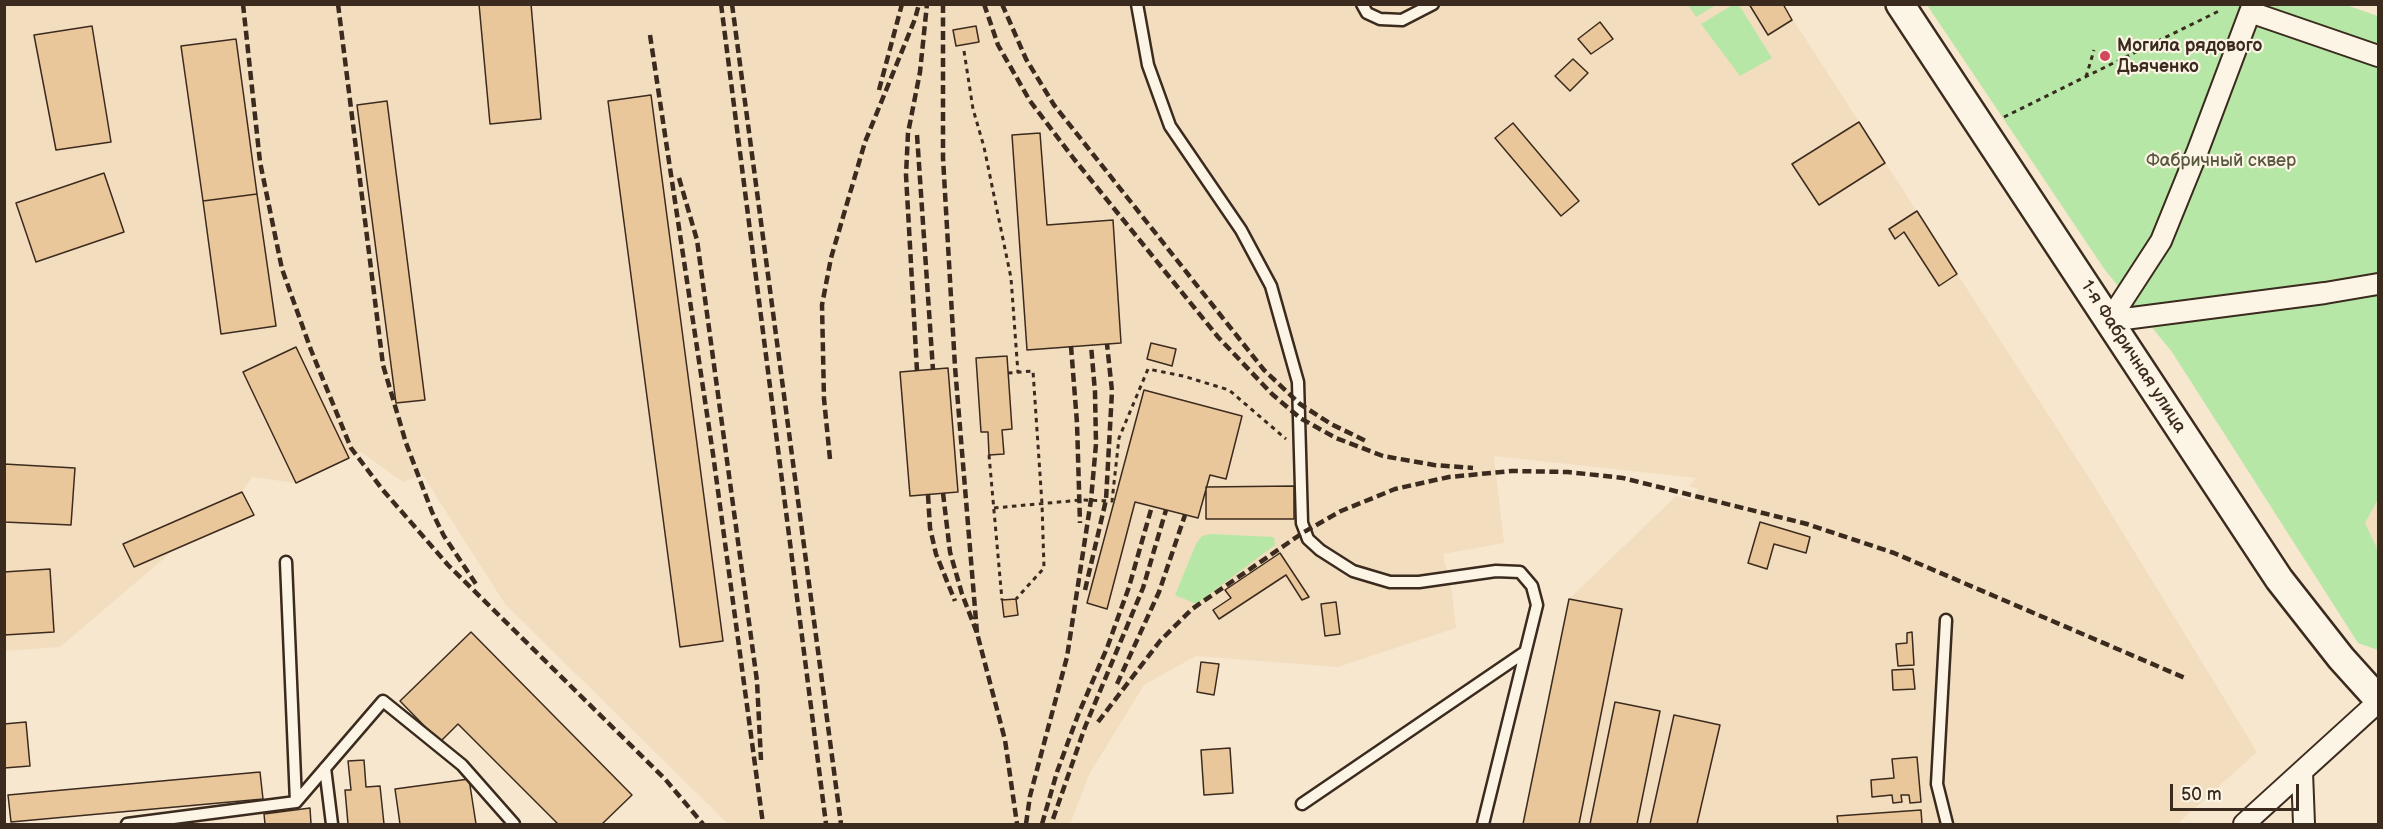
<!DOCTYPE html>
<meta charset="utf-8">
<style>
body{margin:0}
#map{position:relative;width:2383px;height:829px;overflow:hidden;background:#f7e7cf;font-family:"Balsamiq Sans",sans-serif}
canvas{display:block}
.frame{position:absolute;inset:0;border:6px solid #3b2a1e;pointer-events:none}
.scale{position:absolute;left:2170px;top:784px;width:129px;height:27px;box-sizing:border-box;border:3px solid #3b2a1e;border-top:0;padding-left:8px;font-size:18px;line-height:21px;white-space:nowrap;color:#3b2a1e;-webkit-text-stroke:4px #fcf5e5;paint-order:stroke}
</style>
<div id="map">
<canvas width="2383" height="829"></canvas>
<div class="frame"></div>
<div class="scale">50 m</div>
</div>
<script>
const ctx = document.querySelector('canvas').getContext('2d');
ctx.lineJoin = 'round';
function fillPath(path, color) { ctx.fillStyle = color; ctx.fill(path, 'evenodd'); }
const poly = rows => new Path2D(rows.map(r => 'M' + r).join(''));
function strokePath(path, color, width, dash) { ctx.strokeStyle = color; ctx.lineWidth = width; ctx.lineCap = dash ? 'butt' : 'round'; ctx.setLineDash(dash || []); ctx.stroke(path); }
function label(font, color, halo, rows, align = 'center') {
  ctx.font = font + ' "Balsamiq Sans",sans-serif'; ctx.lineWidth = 4.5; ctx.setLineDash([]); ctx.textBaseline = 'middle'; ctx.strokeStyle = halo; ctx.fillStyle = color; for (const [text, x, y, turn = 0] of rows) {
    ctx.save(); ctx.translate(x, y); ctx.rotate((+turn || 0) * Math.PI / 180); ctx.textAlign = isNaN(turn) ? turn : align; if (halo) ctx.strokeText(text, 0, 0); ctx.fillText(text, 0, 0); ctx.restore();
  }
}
const built = poly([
 [1783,4,2093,484,2257,752,2177,824,1523,824,1569,599,1676,496,1694,501,1698,489,1689,486,1696,478,1494,456,1504,543,1443,554,1452,593,1456,628,1338,667,1196,656,1144,685,1090,773,1070,824,728,824,505,604,422,474,403,482,361,452,296,483,252,477,242,492,60,647,5,651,5,5],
 [2378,501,2378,550,2365,523]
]);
const green = poly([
 [1734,4,1739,5,1772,58,1740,76,1701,24],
 [2343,4,2378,16,2378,500,2365,523,2378,550,2378,650,2358,643,2172,352,2105,270,1927,5],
 [1688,5,1716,5,1696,17],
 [1211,534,1274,537,1275,545,1196,604,1175,595,1196,544,1202,536]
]);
const building = poly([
 [479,4,531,4,541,119,490,124,479,4],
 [1749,4,1783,4,1792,20,1768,35,1749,4],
 [1600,22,1613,39,1591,54,1578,39,1600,22],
 [92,26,111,142,56,150,34,35,92,26],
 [976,26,979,42,956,46,953,30,976,26],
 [236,39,257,194,203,201,181,46,236,39],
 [1573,59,1588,73,1570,91,1555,76,1573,59],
 [651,95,723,641,680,647,608,101,651,95],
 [387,101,425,400,396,403,357,105,387,101],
 [1859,122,1885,163,1819,205,1792,164,1859,122],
 [1513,123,1579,201,1561,216,1495,138,1513,123],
 [1040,133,1047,225,1113,220,1121,343,1027,350,1012,135,1040,133],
 [104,173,124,232,36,262,16,203,104,173],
 [257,194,276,326,221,334,203,201,257,194],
 [1917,211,1957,274,1939,286,1904,232,1895,239,1889,229,1917,211],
 [1151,343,1176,349,1172,366,1147,359,1151,343],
 [296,347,349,458,296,483,243,372,296,347],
 [1007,356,1012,429,1002,430,1004,454,989,455,988,432,981,432,976,358,1007,356],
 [948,368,958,492,910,496,900,372,948,368],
 [1144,390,1242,416,1226,479,1210,475,1198,518,1135,502,1107,609,1087,603,1144,390],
 [4,464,75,468,71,525,4,522,4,464],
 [1294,486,1294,519,1206,519,1206,487,1294,486],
 [242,492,254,515,134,567,123,544,242,492],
 [1760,522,1810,537,1806,553,1774,544,1767,569,1748,563,1760,522],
 [1280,553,1309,597,1302,600,1286,575,1219,619,1213,610,1231,598,1225,590,1280,553],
 [50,569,54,632,4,635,4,572,50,569],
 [1016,599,1018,615,1004,617,1002,600,1016,599],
 [1569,599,1622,609,1579,824,1523,824,1569,599],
 [1336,602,1340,634,1325,636,1321,604,1336,602],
 [471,632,632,795,602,824,558,824,458,724,440,742,400,701,471,632],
 [1912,632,1914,665,1898,666,1896,644,1907,643,1907,633,1912,632],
 [1201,662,1219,664,1214,695,1197,692,1201,662],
 [1913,669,1915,689,1893,690,1892,670,1913,669],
 [1615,702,1660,711,1637,824,1590,824,1615,702],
 [1674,715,1720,725,1697,824,1650,824,1674,715],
 [26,722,30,766,4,768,4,724,26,722],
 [1230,748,1233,793,1204,795,1201,750,1230,748],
 [1917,757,1921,802,1910,803,1909,795,1901,795,1902,802,1893,803,1892,795,1872,797,1871,780,1894,778,1892,759,1917,757],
 [364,760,366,787,380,786,384,824,348,824,345,790,351,790,348,761,364,760],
 [260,772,263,799,11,822,8,795,260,772],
 [469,779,476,824,400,824,395,789,469,779],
 [310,808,311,824,265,824,264,814,310,808],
 [1921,810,1922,824,1838,824,1837,816,1921,810]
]);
const path = poly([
 [964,51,973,109,984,147,1011,278,1018,373],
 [2086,77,2094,50],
 [2004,117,2221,10],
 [1008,373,1033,371,1042,504,1044,568,1016,599],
 [989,455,1002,600],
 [994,508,1081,500,1112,501,1119,438,1148,369,1183,376,1229,390,1286,439]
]);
const service = poly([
 [1137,4,1148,65,1170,126,1241,230,1271,286,1298,382,1302,523,1308,539,1320,550,1353,571,1390,582,1419,582,1496,571,1520,572,1532,586,1537,605,1483,824],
 [1362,4,1367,13,1380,19,1402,20,1433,4],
 [286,562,296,802],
 [1946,620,1937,784,1947,824],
 [325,768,332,824],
 [1302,804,1525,652],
 [127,824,296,802,383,701,462,765,514,824]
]);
const minor = poly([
 [2250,12,2378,56],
 [2109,321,2161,241,2198,150,2253,4],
 [2109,321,2325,293,2378,284],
 [2302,772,2304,824],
 [2244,824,2378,702]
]);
const secondary = poly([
 [1900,4,2279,579,2341,658,2378,699]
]);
const rail = poly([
 [243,4,260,162,282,269,311,350,351,448,382,489,448,565,665,779,703,824],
 [338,4,383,365,406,443,432,512,444,536,476,584],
 [721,4,826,824],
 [732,4,841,824],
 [943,4,943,158,955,367,977,633],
 [984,4,998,45,1030,101,1074,159,1218,337,1272,394,1300,418,1336,438,1383,456,1434,465,1473,468],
 [1002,4,1026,59,1054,105,1264,370,1300,404,1331,424,1366,441],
 [650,35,713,454,763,824],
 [879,90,902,4],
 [917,135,933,370],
 [679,178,697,240,757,681,761,760],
 [1071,346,1077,423,1080,523],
 [917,371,906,175,908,133,920,72,927,4],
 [830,459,824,399,822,305,831,258,865,142,915,19,919,4],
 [943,493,950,552,962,594,977,633,1005,740,1017,824],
 [928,495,930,528,936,554,955,601],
 [1085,590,1106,500,1112,391,1107,344],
 [1117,684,1159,592,1185,515],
 [1098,722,1160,641,1192,609,1304,532,1341,511,1395,489,1449,477,1512,471,1568,472,1623,478,1807,524,1894,553,2185,678],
 [1053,819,1085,727,1143,588,1166,510],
 [1026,824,1030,796,1067,657,1091,500,1096,444,1095,392,1091,345],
 [1042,824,1057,772,1078,715,1107,648,1129,587,1152,506]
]);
const markers = [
 [2105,56,6,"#d1495b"]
];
const poiNames = [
 ["Могила рядового",2117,46],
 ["Дьяченко",2117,67]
];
const parkNames = [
 ["Фабричный сквер",2221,161]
];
const streetNames = [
 ["1-я Фабричная улица",2133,357,57]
];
fillPath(built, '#f3ddbf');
fillPath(green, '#b7e7a6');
fillPath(building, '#eac79b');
strokePath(building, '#3b2a1e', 1.5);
strokePath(service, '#3b2a1e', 15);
strokePath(minor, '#3b2a1e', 24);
strokePath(secondary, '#3b2a1e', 32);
strokePath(path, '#3b2a1e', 3, [4.5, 4.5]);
strokePath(service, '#fcf5e5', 10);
strokePath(minor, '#fcf5e5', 20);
strokePath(secondary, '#fcf5e5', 27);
strokePath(rail, '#3b2a1e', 4.5, [9, 4.5]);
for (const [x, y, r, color] of markers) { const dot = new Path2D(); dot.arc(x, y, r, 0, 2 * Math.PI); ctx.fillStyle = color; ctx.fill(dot); strokePath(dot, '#fcf5e5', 2); }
label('bold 18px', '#3b2a1e', '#fcf5e5', poiNames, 'left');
label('18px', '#5a5940', '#fcf5e5', parkNames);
label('18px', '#3b2a1e', '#fcf5e5', streetNames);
</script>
